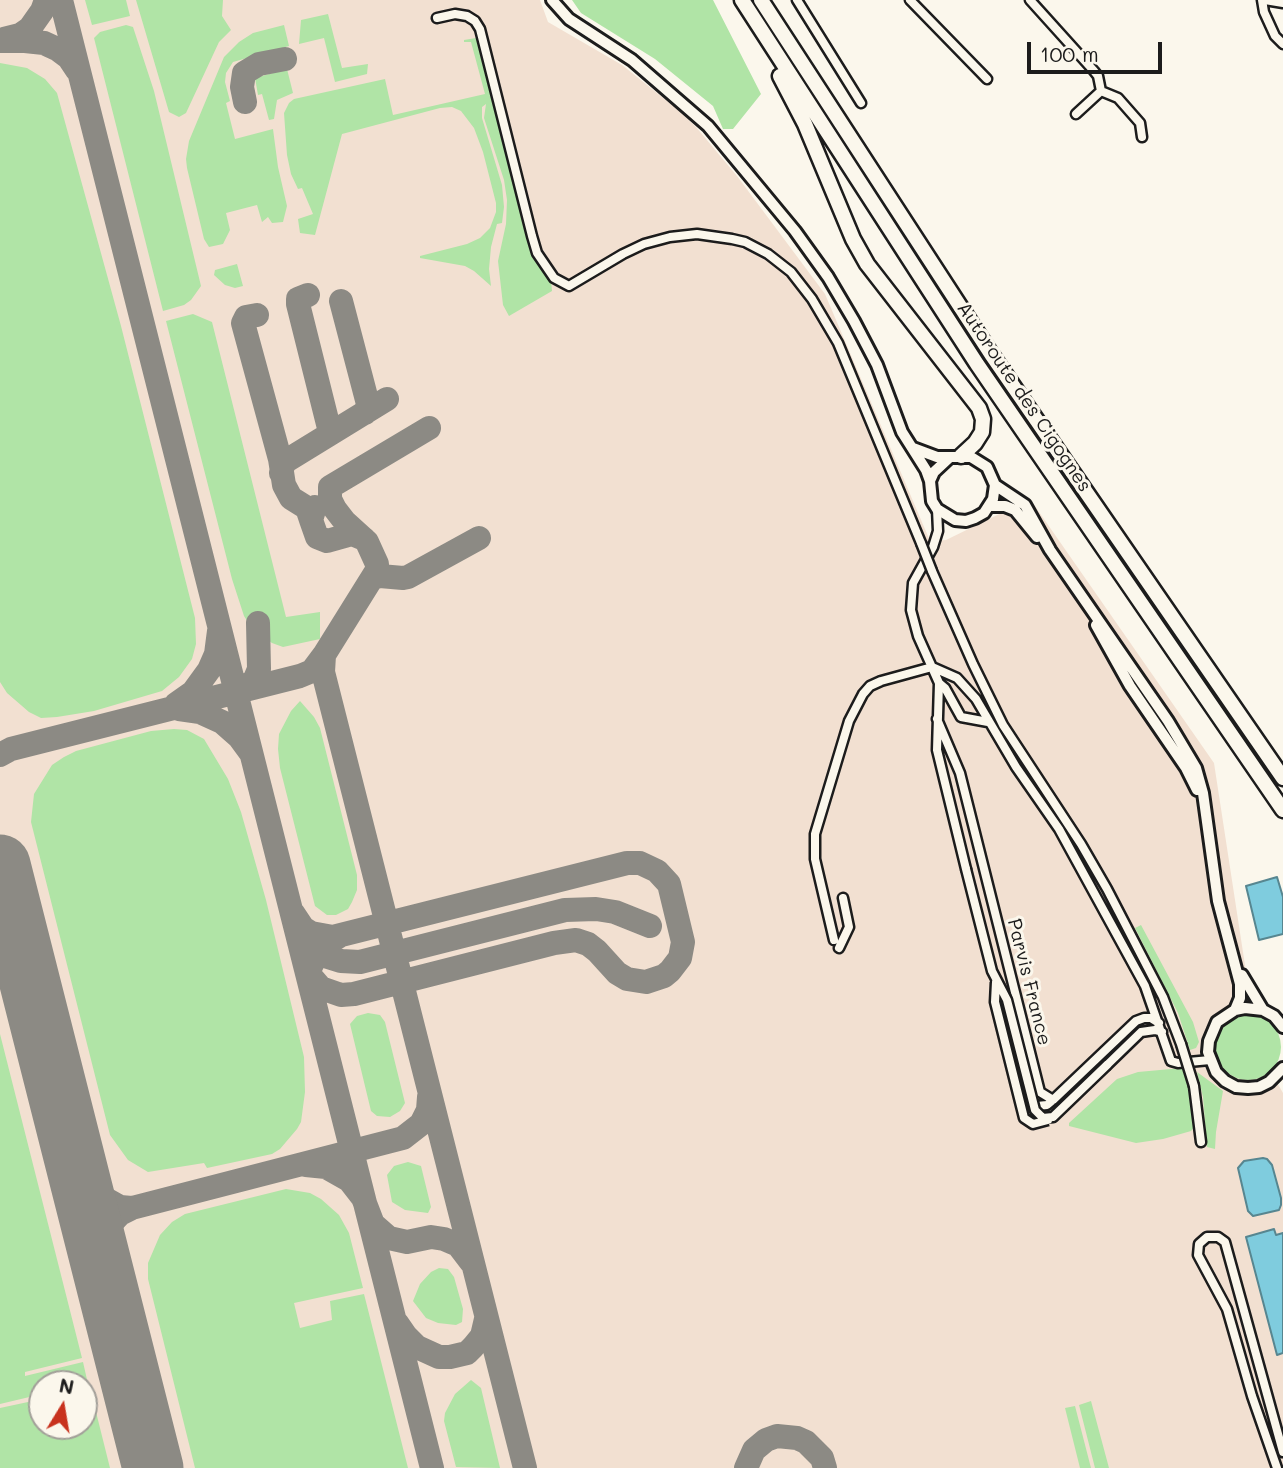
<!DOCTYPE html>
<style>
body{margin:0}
#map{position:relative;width:1283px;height:1468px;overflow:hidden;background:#fbf7ec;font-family:Mali,sans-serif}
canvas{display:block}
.north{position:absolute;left:28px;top:1370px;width:70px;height:70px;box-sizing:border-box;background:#fbf7ec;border:2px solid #a29f99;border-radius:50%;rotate:11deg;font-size:19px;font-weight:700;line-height:28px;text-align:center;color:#1c1c1c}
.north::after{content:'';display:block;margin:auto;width:24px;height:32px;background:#c8321e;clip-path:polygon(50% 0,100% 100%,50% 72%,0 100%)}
.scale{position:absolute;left:1027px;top:42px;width:135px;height:32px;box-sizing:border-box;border:4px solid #1c1c1c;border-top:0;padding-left:9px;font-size:21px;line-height:24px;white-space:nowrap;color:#1c1c1c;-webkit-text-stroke:5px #fbf7ec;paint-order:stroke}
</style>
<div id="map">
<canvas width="1283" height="1468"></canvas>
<div class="north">N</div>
<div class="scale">100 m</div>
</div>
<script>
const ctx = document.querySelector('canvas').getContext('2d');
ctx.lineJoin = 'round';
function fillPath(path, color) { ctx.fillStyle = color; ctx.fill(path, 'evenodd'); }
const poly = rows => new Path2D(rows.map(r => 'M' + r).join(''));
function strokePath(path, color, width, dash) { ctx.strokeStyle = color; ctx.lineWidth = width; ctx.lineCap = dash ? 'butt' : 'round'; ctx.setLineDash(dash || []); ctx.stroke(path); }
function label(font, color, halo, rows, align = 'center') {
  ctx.font = font + ' Mali,sans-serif'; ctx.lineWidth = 6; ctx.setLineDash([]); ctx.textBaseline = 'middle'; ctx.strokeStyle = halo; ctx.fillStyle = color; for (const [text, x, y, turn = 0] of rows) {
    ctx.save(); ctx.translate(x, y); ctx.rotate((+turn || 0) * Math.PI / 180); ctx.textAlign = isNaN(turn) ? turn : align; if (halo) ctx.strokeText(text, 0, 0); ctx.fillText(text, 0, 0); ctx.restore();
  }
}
const built = poly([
 [0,0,540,0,548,22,622,65,676,108,696,127,737,176,825,294,930,541,946,540,1030,499,1214,763,1258,1050,1283,1093,1283,1468,0,1468],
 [42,1384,84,1384,84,1426,42,1426]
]);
const green = poly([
 [85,0,126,0,130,16,92,25],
 [136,0,223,0,222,16,231,30,219,42,186,113,179,117,169,112],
 [572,0,713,0,761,94,733,129,723,129,713,106,655,59,581,13],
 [328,14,342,68,368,64,367,74,335,82,324,38,299,44,301,20],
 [126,25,133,27,154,91,201,286,191,300,184,305,163,311,94,38,100,32],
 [284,25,289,46,233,62,226,73,225,82,230,101,226,103,235,139,273,129,278,167,287,206,283,222,272,223,268,217,262,222,257,205,226,213,230,230,223,244,209,247,204,239,187,168,186,159,189,141,224,57,239,42,253,33],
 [476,38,531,254,551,280,552,291,509,316,503,305,498,261,506,224,507,200,504,180,484,118,486,104,482,107,482,118,502,185,504,207,502,223,497,224,491,247,489,269,491,286,474,271,465,266,420,258,420,256,467,244,480,238,490,228,496,212,496,203,483,152,474,128,461,111,452,107,440,108,342,134,315,235,300,233,298,219,313,214,302,188,298,189,291,174,287,155,284,113,289,103,294,99,385,79,393,115,485,94,471,42,464,42,464,40],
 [0,63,27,68,45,79,57,93,121,326,195,618,196,644,192,659,179,677,162,691,94,711,57,717,41,718,29,712,7,693,0,682],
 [287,69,293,93,277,100,274,119,269,120,262,94,258,95,255,78],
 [237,264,243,286,235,288,225,285,214,275,215,270],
 [193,314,212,322,286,617,320,612,320,639,283,647,272,643,251,627,244,616,232,579,166,321],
 [300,701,314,717,320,728,357,875,357,890,352,902,348,909,336,915,327,915,315,906,280,768,278,749,279,734,291,711],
 [174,729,187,730,204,739,228,779,241,812,266,900,304,1057,305,1092,301,1122,297,1129,280,1149,272,1154,207,1168,204,1163,148,1172,128,1160,110,1135,31,822,34,794,52,765,64,757,76,751,151,731],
 [1141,925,1193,1022,1199,1042,1196,1048,1190,1050,1178,1013,1135,928],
 [368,1013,380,1015,385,1022,405,1103,400,1111,390,1117,377,1116,371,1111,350,1024,357,1016],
 '1215 1047a33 33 0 1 1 66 0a33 33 0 1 1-66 0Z',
 [0,1034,82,1358,25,1372,25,1376,83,1362,88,1384,42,1384,42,1394,0,1404],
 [1182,1068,1189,1090,1195,1126,1191,1131,1163,1139,1136,1143,1069,1126,1069,1123,1117,1079,1138,1072],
 [1197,1072,1223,1091,1216,1132,1215,1149,1207,1147,1203,1097],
 [408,1162,421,1166,431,1207,428,1213,405,1210,392,1202,387,1175,394,1166],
 [286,1189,310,1193,321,1199,339,1215,349,1233,363,1288,294,1303,300,1328,332,1320,330,1301,364,1294,408,1468,195,1468,148,1279,148,1263,160,1235,172,1222,185,1214],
 [439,1268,448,1269,454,1277,463,1309,462,1322,456,1325,438,1323,426,1318,413,1301,420,1284,431,1272],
 [471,1380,481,1388,500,1468,456,1467,444,1421,445,1413,455,1394],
 [90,1388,110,1468,0,1468,0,1408,42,1399,42,1426,84,1426,84,1390],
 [1091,1401,1109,1468,1095,1468,1079,1405],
 [1075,1406,1091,1468,1080,1468,1065,1408]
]);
const water = poly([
 [1277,877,1283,897,1283,934,1259,940,1246,886,1277,877],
 [1263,1158,1267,1159,1272,1165,1281,1198,1281,1205,1279,1210,1253,1216,1248,1211,1238,1168,1244,1161,1263,1158],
 [1274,1229,1276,1235,1283,1233,1283,1353,1277,1355,1246,1237,1274,1229]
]);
const taxiway = poly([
 [61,0,432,1468],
 [4,39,20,35,30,28,42,11,46,0],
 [0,41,25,41,44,43,57,49,69,58,77,70],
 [245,102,242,87,244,73,259,64,285,59],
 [308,295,298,299,298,304,330,432,329,434],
 [341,301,368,404,365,413],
 [257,315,246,317,243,323,280,459,284,485,291,498,307,508,311,520],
 [281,473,282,467,286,461,387,399],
 [315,507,311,520,317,537,327,541,352,534,364,539],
 [373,578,380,576,403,578,408,577,479,538],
 [324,655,323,672,525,1468],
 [238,691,254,681,259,669,258,623],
 [176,704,193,692,209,670,216,654,219,631],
 [179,709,200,712,222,722,239,737,250,752],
 [0,755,11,749,300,676,312,671,324,655,377,570,377,564,367,542,345,522,335,509,330,499,330,487,429,428],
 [293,913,303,928,311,933,333,937,627,863,640,863,657,871,669,884,683,942,680,958,670,971,664,976,646,982,627,979,617,973,597,951,588,944,576,940,554,943,354,994,341,995,321,988,308,973,318,951,324,944,338,937],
 [306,940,325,956,341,961,360,962,565,910,596,909,615,912,650,926],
 [306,1165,326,1167,349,1180,363,1198,373,1224,389,1238,407,1242,431,1237,444,1239,458,1245,471,1262],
 [76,1166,93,1192,120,1207,132,1208,120,1214,105,1230,101,1240,101,1263],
 [132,1208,403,1138,421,1124,428,1110,429,1097],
 [397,1323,406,1336,417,1347,439,1357,450,1357,467,1353,473,1347,482,1336,486,1319],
 [746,1468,754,1450,766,1440,777,1436,797,1438,806,1442,822,1458,825,1468]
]);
const runway = poly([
 [0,865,153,1468]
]);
const street = poly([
 [797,0,861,103],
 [910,0,987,79],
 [1030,0,1094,71,1098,76,1101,91,1118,98,1140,123,1142,137],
 [1262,0,1264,12,1275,36,1283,44],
 [1265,0,1283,3],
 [437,18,455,14,467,16,475,21,480,29,532,236,537,253,554,278,569,286,623,254,644,244,670,237,697,234,732,239,745,242,768,254,791,272,812,299,838,343,921,543],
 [1076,114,1101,91],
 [937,509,938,531,933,547,913,583,911,610,918,636,939,683,945,688,961,717,988,722],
 [932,571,973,664,1003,725,1081,844,1107,889,1163,997,1181,1044],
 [939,683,937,750,966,869],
 [937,719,960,773,1040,1092,1053,1100],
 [834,940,815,859,815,834,849,721,863,694,870,686,881,681,932,667,957,678,976,699,1016,767,1059,829,1145,986,1171,1061,1178,1063,1210,1060],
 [839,948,849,927,843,898],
 [1107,1065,1141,1032,1155,1030,1162,1032],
 [1194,1086,1201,1142],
 [1037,1106,1047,1105,1053,1100,1136,1021,1144,1018,1151,1018,1159,1023],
 [1277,1468,1252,1396,1227,1309,1198,1255,1199,1244,1207,1237,1218,1237,1225,1242,1283,1452]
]);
const secondary = poly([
 [552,0,569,19,632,60,708,126,795,231,828,277,854,321,877,365,902,432,926,470,930,481],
 [913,448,937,457,971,457,987,467,995,485,993,499,984,513,975,518,966,521,955,520,937,509,932,501,930,481,934,472,949,458],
 [995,485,1025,505,1050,550,1168,721,1196,768,1203,793,1218,901,1240,984,1240,998,1235,1010],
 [991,506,1005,506,1015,510,1037,537],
 [1096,625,1130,686,1186,768,1197,790],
 [1242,975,1263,1010],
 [1283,1027,1274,1016,1263,1010,1245,1008,1235,1010,1217,1022,1209,1041,1208,1052,1216,1072,1225,1081,1236,1087,1248,1088,1259,1087,1269,1082,1283,1068]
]);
const highway = poly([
 [742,0,977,364,1283,810],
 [761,0,991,354,1283,778],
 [780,76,805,124,853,239,867,264,979,408,983,419,982,432,975,443,961,456]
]);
const streetBridge = poly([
 [921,543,932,571],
 [966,869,992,971,1007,1000,1035,1110,1043,1118,1053,1117,1107,1065],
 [996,982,995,1002,1024,1118,1033,1124,1048,1120],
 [1181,1044,1194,1086]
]);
const streetNames = [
 ["Autoroute des Cigognes",1024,397,56],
 ["Parvis France",1029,982,76]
];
fillPath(built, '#f2e0d1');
fillPath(green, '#b0e4a6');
fillPath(water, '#7fccde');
strokePath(water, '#578690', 2);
strokePath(taxiway, '#8c8a84', 24);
strokePath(runway, '#8c8a84', 61);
strokePath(street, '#1c1c1c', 13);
strokePath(secondary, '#1c1c1c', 16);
strokePath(highway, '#1c1c1c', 19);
strokePath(street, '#fbf7ec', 8);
strokePath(secondary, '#fbf7ec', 10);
strokePath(highway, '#fbf7ec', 14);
strokePath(streetBridge, '#1c1c1c', 13, []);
strokePath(streetBridge, '#fbf7ec', 8);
label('19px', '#1c1c1c', '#fbf7ec', streetNames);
</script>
